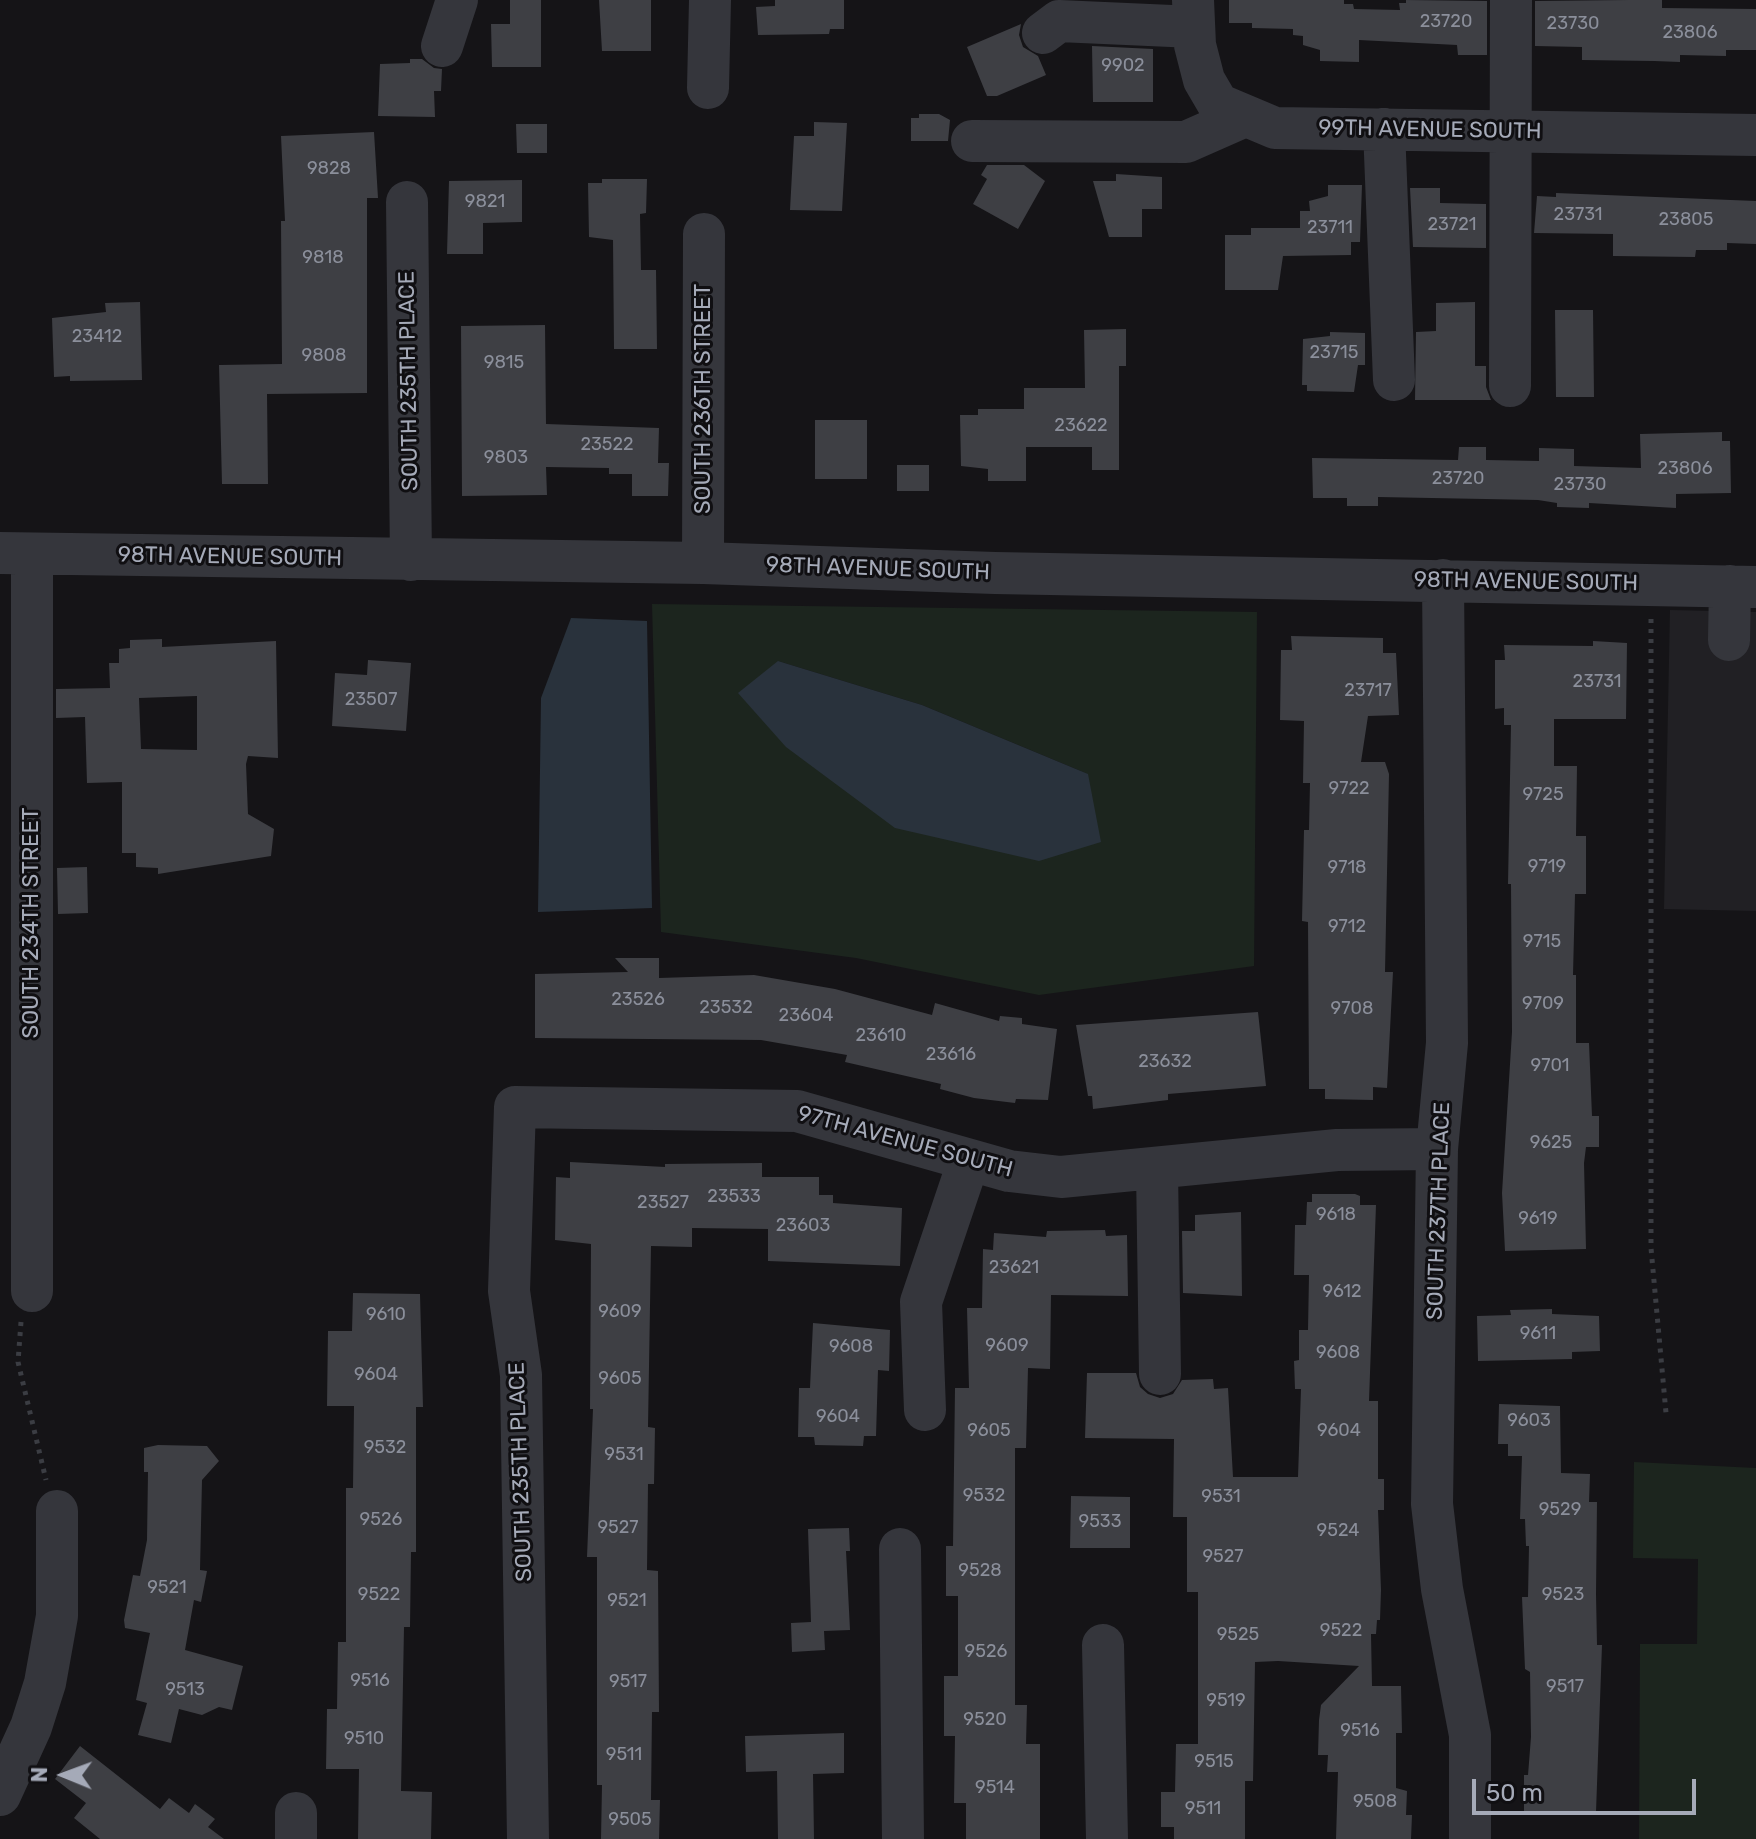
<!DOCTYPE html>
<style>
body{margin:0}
#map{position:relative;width:1756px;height:1839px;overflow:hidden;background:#151417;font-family:Rubik,sans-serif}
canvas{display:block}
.north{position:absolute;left:24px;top:1735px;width:80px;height:80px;-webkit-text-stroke:6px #100f12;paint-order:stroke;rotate:271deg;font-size:22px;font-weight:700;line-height:32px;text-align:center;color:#a5aab8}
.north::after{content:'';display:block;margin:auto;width:28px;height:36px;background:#a5aab8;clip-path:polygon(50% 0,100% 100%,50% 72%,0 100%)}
.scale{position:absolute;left:1472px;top:1779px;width:224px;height:36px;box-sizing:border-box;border:4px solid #a5aab8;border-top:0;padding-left:10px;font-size:24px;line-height:28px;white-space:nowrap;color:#a5aab8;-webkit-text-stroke:6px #100f12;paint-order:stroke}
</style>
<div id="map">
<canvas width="1756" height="1839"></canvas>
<div class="north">N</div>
<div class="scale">50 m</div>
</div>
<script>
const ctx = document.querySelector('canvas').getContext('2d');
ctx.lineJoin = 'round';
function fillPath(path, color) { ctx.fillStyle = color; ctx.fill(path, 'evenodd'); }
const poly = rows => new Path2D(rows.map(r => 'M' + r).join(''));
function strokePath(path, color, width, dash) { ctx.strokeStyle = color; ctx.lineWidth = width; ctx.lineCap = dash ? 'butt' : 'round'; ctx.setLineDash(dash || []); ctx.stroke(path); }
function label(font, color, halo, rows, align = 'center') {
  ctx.font = font + ' Rubik,sans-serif'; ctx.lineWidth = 6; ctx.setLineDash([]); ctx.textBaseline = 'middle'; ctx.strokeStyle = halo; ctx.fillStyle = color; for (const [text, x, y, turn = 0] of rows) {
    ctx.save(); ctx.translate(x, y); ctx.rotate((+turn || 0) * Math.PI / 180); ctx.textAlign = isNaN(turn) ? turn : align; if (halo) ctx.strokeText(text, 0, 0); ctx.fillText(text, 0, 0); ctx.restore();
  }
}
const built = poly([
 [1670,610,1756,612,1756,911,1664,909]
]);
const green = poly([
 [652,604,1257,612,1254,966,1039,995,856,958,661,932],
 [778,661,922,705,1088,774],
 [1634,1462,1756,1468,1756,1839,1639,1839,1640,1644,1697,1644,1698,1559,1633,1558]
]);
const water = poly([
 [571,618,647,621,652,908,538,912,541,698],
 [778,661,922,705,1088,774,1101,842,1039,861,895,828,786,747,738,693]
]);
const building = poly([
 [510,0,541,0,541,67,492,67,491,24,510,24],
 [599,0,651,0,651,51,602,51],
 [775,0,844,0,844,29,830,29,829,34,758,35,756,7,775,6],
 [1229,0,1344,0,1344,4,1353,4,1354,9,1400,10,1399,3,1406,3,1406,0,1487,1,1487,55,1458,55,1457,45,1359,40,1359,62,1320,61,1320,50,1303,45,1303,36,1293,35,1293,29,1252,28,1252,23,1229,23],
 [1628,0,1662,0,1662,8,1756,9,1756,50,1726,50,1726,56,1680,55,1680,62,1654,61,1582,60,1582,47,1535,46,1535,1],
 [1021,24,1019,35,1023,47,1038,56,1046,75,997,96,987,96,967,47],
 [1092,46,1153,49,1153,102,1093,102],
 [410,59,422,59,434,68,442,69,441,91,434,91,435,117,378,116,380,64,410,63],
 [919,114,939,114,950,120,948,141,911,141,911,118,919,118],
 [814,122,847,123,842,211,790,210,794,136,814,136],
 [516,124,547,124,547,153,517,153],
 [374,132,378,198,367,198,367,393,267,394,268,484,222,484,219,365,282,364,281,221,285,221,281,136],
 [987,165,1024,165,1045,181,1018,229,973,204,987,179,981,175],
 [1116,174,1162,177,1162,209,1142,209,1142,237,1109,237,1093,181,1116,181],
 [602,179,647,179,646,213,640,214,641,270,656,270,657,349,614,349,613,240,589,237,588,183,602,183],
 [522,180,522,222,483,223,483,254,447,254,449,181],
 [1328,185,1362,185,1360,242,1351,242,1351,255,1283,256,1278,290,1225,290,1225,235,1251,235,1251,228,1300,228,1300,211,1310,211,1309,201,1328,196],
 [1410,188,1440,188,1440,203,1486,204,1486,248,1413,247],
 [1556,193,1756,201,1756,244,1727,243,1727,250,1696,250,1695,257,1613,256,1613,234,1534,233,1537,196,1556,197],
 [140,302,142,380,70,381,70,376,54,377,52,318,106,312,105,303],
 [1475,302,1475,366,1486,366,1486,387,1491,400,1415,400,1416,332,1436,331,1436,303],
 [1555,310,1593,310,1594,397,1556,397],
 [545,325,546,424,659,428,658,463,669,463,668,496,632,496,632,474,609,474,609,468,546,467,547,495,462,496,461,326],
 [1126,329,1126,366,1119,366,1119,470,1092,470,1092,447,1026,447,1026,481,988,481,988,469,961,466,960,415,978,415,978,409,1024,409,1024,388,1085,388,1084,330],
 [1330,332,1365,333,1365,365,1358,365,1354,392,1307,391,1307,385,1302,385,1303,339,1330,336],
 [815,420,867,420,867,479,815,479],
 [1722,432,1722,441,1730,441,1731,493,1676,494,1676,508,1589,503,1589,508,1557,507,1557,503,1538,500,1378,497,1378,506,1347,506,1347,498,1313,498,1312,458,1458,460,1459,447,1486,447,1486,460,1539,461,1539,448,1574,449,1574,466,1641,468,1640,434],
 [897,465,929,465,929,491,897,491],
 [1291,636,1383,638,1383,653,1396,653,1399,715,1368,716,1361,762,1385,762,1389,774,1385,972,1393,972,1387,1088,1373,1087,1373,1100,1325,1099,1325,1089,1309,1089,1308,922,1302,921,1304,830,1309,830,1310,783,1303,783,1304,721,1280,720,1281,650,1292,650],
 [162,639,162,647,276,641,278,758,248,756,246,764,248,814,274,829,271,856,158,874,158,868,136,867,136,853,122,853,122,782,87,783,85,717,56,718,56,689,110,688,109,663,119,663,119,649,130,648,130,640],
 [197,696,197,750,141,749,139,698],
 [1593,641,1627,643,1626,719,1554,719,1554,766,1577,766,1576,836,1586,836,1586,894,1575,894,1573,975,1576,975,1576,1043,1589,1043,1592,1116,1599,1116,1599,1147,1586,1147,1584,1163,1586,1249,1505,1251,1502,1193,1512,1032,1511,884,1508,884,1511,725,1504,725,1504,708,1495,709,1495,660,1505,660,1504,645,1593,646],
 [368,660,411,663,406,731,332,726,335,673,367,675],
 [87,867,88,913,58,914,57,868],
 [615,958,659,958,659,978,754,975,835,989,932,1015,935,1003,999,1021,1000,1016,1022,1018,1022,1024,1057,1029,1048,1100,1016,1099,1015,1103,974,1098,940,1089,941,1084,845,1062,847,1055,761,1040,535,1038,535,974,628,972],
 [1258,1012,1266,1086,1168,1094,1168,1100,1093,1109,1092,1096,1088,1096,1076,1025],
 [570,1162,665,1167,665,1164,762,1163,762,1177,819,1177,819,1195,833,1195,833,1203,902,1208,900,1266,768,1261,768,1229,692,1228,692,1247,651,1246,648,1427,655,1428,654,1484,648,1484,647,1570,658,1571,659,1712,652,1712,651,1800,660,1800,659,1839,601,1839,602,1785,597,1785,597,1557,587,1557,593,1409,590,1409,591,1244,555,1240,556,1177,570,1178],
 [1312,1194,1355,1194,1360,1196,1360,1205,1376,1205,1369,1401,1378,1401,1378,1479,1384,1479,1384,1510,1378,1510,1381,1590,1380,1620,1377,1620,1376,1634,1371,1634,1372,1686,1401,1686,1402,1733,1396,1733,1396,1788,1407,1791,1406,1815,1412,1815,1411,1839,1336,1839,1338,1772,1327,1772,1328,1755,1318,1755,1319,1720,1321,1705,1359,1666,1278,1661,1255,1662,1253,1781,1245,1781,1245,1839,1174,1839,1174,1827,1161,1827,1161,1792,1175,1792,1176,1744,1198,1744,1198,1592,1187,1592,1187,1517,1173,1517,1174,1439,1085,1438,1087,1373,1136,1373,1140,1387,1148,1394,1160,1398,1173,1394,1182,1380,1213,1379,1214,1389,1228,1388,1233,1477,1298,1477,1301,1389,1295,1389,1294,1361,1299,1360,1299,1330,1308,1330,1309,1275,1294,1275,1295,1225,1306,1225,1307,1202,1312,1202],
 [1241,1212,1242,1296,1183,1293,1182,1231,1195,1231,1195,1215],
 [1105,1230,1106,1236,1127,1235,1128,1296,1051,1295,1050,1369,1028,1368,1026,1448,1015,1448,1015,1705,1027,1705,1026,1744,1040,1744,1040,1839,966,1839,966,1803,954,1803,955,1736,944,1736,944,1676,958,1676,958,1596,946,1596,946,1546,953,1546,955,1388,969,1388,967,1308,982,1308,983,1249,993,1250,994,1233,1046,1237,1047,1231],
 [353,1293,420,1294,423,1407,416,1407,416,1552,411,1552,410,1627,404,1627,401,1791,432,1792,431,1839,358,1839,359,1769,326,1769,327,1709,337,1709,338,1642,346,1642,346,1488,353,1488,354,1406,327,1406,328,1331,352,1331],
 [1552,1309,1552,1314,1599,1316,1600,1351,1572,1352,1572,1359,1478,1361,1477,1316,1511,1315,1510,1310],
 [813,1323,890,1330,889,1371,878,1370,876,1436,864,1436,863,1446,815,1445,814,1437,798,1437,799,1388,810,1388],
 [1499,1404,1560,1406,1561,1473,1590,1474,1589,1502,1597,1502,1596,1594,1597,1645,1602,1645,1596,1812,1524,1812,1524,1775,1528,1775,1531,1737,1530,1672,1525,1669,1522,1597,1528,1597,1529,1546,1526,1546,1525,1519,1520,1519,1522,1456,1508,1456,1508,1444,1498,1444],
 [158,1445,207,1446,219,1461,202,1480,200,1570,207,1571,201,1602,194,1600,185,1650,243,1666,232,1710,219,1707,202,1715,179,1709,171,1743,138,1735,147,1703,136,1700,150,1633,125,1628,124,1620,133,1575,140,1576,147,1540,148,1472,144,1472,144,1448],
 [1071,1496,1130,1497,1130,1548,1070,1548],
 [849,1528,850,1551,846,1551,850,1630,824,1631,825,1650,792,1652,791,1623,811,1622,808,1529],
 [844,1733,844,1773,813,1774,814,1839,778,1839,777,1771,746,1772,745,1736],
 [80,1746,160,1809,169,1798,189,1813,195,1804,215,1819,208,1827,224,1839,100,1839,74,1818,86,1803,55,1779]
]);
const path = poly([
 [1651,619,1651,1248,1666,1413],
 [21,1322,18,1362,46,1480]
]);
const minor = poly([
 [1193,0,1195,45,1204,80,1218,104,1275,128,1756,135],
 [1043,33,1059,21,1194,27],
 [442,46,457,0],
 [708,88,710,0],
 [1384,129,1394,380],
 [972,141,1186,142,1245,116],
 [407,202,411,560],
 [1510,386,1511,0],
 [0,553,703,563,995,573,1756,587],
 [32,554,32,1291],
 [703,563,704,234],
 [1443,580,1447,1043,1437,1149,1432,1504,1442,1589,1470,1735,1470,1839],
 [1729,640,1730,586],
 [1157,1169,1160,1374],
 [925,1410,921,1302,969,1160],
 [900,1549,903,1839],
 [1103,1645,1107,1839],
 [0,1795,31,1727,45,1683,57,1616,57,1511],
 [296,1839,296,1813],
 [528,1839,521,1375,509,1291,515,1107,797,1111,1009,1171,1061,1177,1337,1150,1437,1149]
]);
const numberNames = [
 ["23720",1446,22],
 ["23730",1573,24],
 ["23806",1690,33],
 ["9902",1123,66],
 ["9828",329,169],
 ["9821",485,202],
 ["23731",1578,215],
 ["23805",1686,220],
 ["23721",1452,225],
 ["23711",1330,228],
 ["9818",323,258],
 ["23412",97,337],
 ["23715",1334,353],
 ["9808",324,356],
 ["9815",504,363],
 ["23622",1081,426],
 ["23522",607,445],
 ["9803",506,458],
 ["23806",1685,469],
 ["23720",1458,479],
 ["23730",1580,485],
 ["23731",1597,682],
 ["23717",1368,691],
 ["23507",371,700],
 ["9722",1349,789],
 ["9725",1543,795],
 ["9719",1547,867],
 ["9718",1347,868],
 ["9712",1347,927],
 ["9715",1542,942],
 ["23526",638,1000],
 ["9709",1543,1004],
 ["23532",726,1008],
 ["9708",1352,1009],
 ["23604",806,1016],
 ["23610",881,1036],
 ["23616",951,1055],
 ["23632",1165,1062],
 ["9701",1550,1066],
 ["9625",1551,1143],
 ["23533",734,1197],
 ["23527",663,1203],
 ["9618",1336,1215],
 ["9619",1538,1219],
 ["23603",803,1226],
 ["23621",1014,1268],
 ["9612",1342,1292],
 ["9609",620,1312],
 ["9610",386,1315],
 ["9611",1538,1334],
 ["9609",1007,1346],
 ["9608",851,1347],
 ["9608",1338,1353],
 ["9604",376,1375],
 ["9605",620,1379],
 ["9604",838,1417],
 ["9603",1529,1421],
 ["9605",989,1431],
 ["9604",1339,1431],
 ["9532",385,1448],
 ["9531",624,1455],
 ["9532",984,1496],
 ["9531",1221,1497],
 ["9529",1560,1510],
 ["9526",381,1520],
 ["9533",1100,1522],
 ["9527",618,1528],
 ["9524",1338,1531],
 ["9527",1223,1557],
 ["9528",980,1571],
 ["9521",167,1588],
 ["9522",379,1595],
 ["9523",1563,1595],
 ["9521",627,1601],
 ["9522",1341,1631],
 ["9525",1238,1635],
 ["9526",986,1652],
 ["9516",370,1681],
 ["9517",628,1682],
 ["9517",1565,1687],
 ["9513",185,1690],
 ["9519",1226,1701],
 ["9520",985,1720],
 ["9516",1360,1731],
 ["9510",364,1739],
 ["9511",624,1755],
 ["9515",1214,1762],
 ["9514",995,1788],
 ["9508",1375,1802],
 ["9511",1203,1809],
 ["9505",630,1820]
];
const streetNames = [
 ["99TH AVENUE SOUTH",1430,130,1],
 ["SOUTH 235TH PLACE",409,381,-91],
 ["SOUTH 236TH STREET",704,399,-90],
 ["98TH AVENUE SOUTH",230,557,1],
 ["98TH AVENUE SOUTH",878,569,2],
 ["98TH AVENUE SOUTH",1526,582,1],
 ["SOUTH 234TH STREET",32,923,-90],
 ["97TH AVENUE SOUTH",905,1142,15],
 ["SOUTH 237TH PLACE",1439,1211,-88],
 ["SOUTH 235TH PLACE",521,1472,-92]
];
fillPath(built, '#212024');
fillPath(green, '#1c251e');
fillPath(water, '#29323c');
fillPath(building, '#3e3f44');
strokePath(path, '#3b3d43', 5, [4, 6]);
strokePath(minor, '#35363c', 42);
label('18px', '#8b8f9b', null, numberNames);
label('22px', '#a5aab8', '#100f12', streetNames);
</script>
